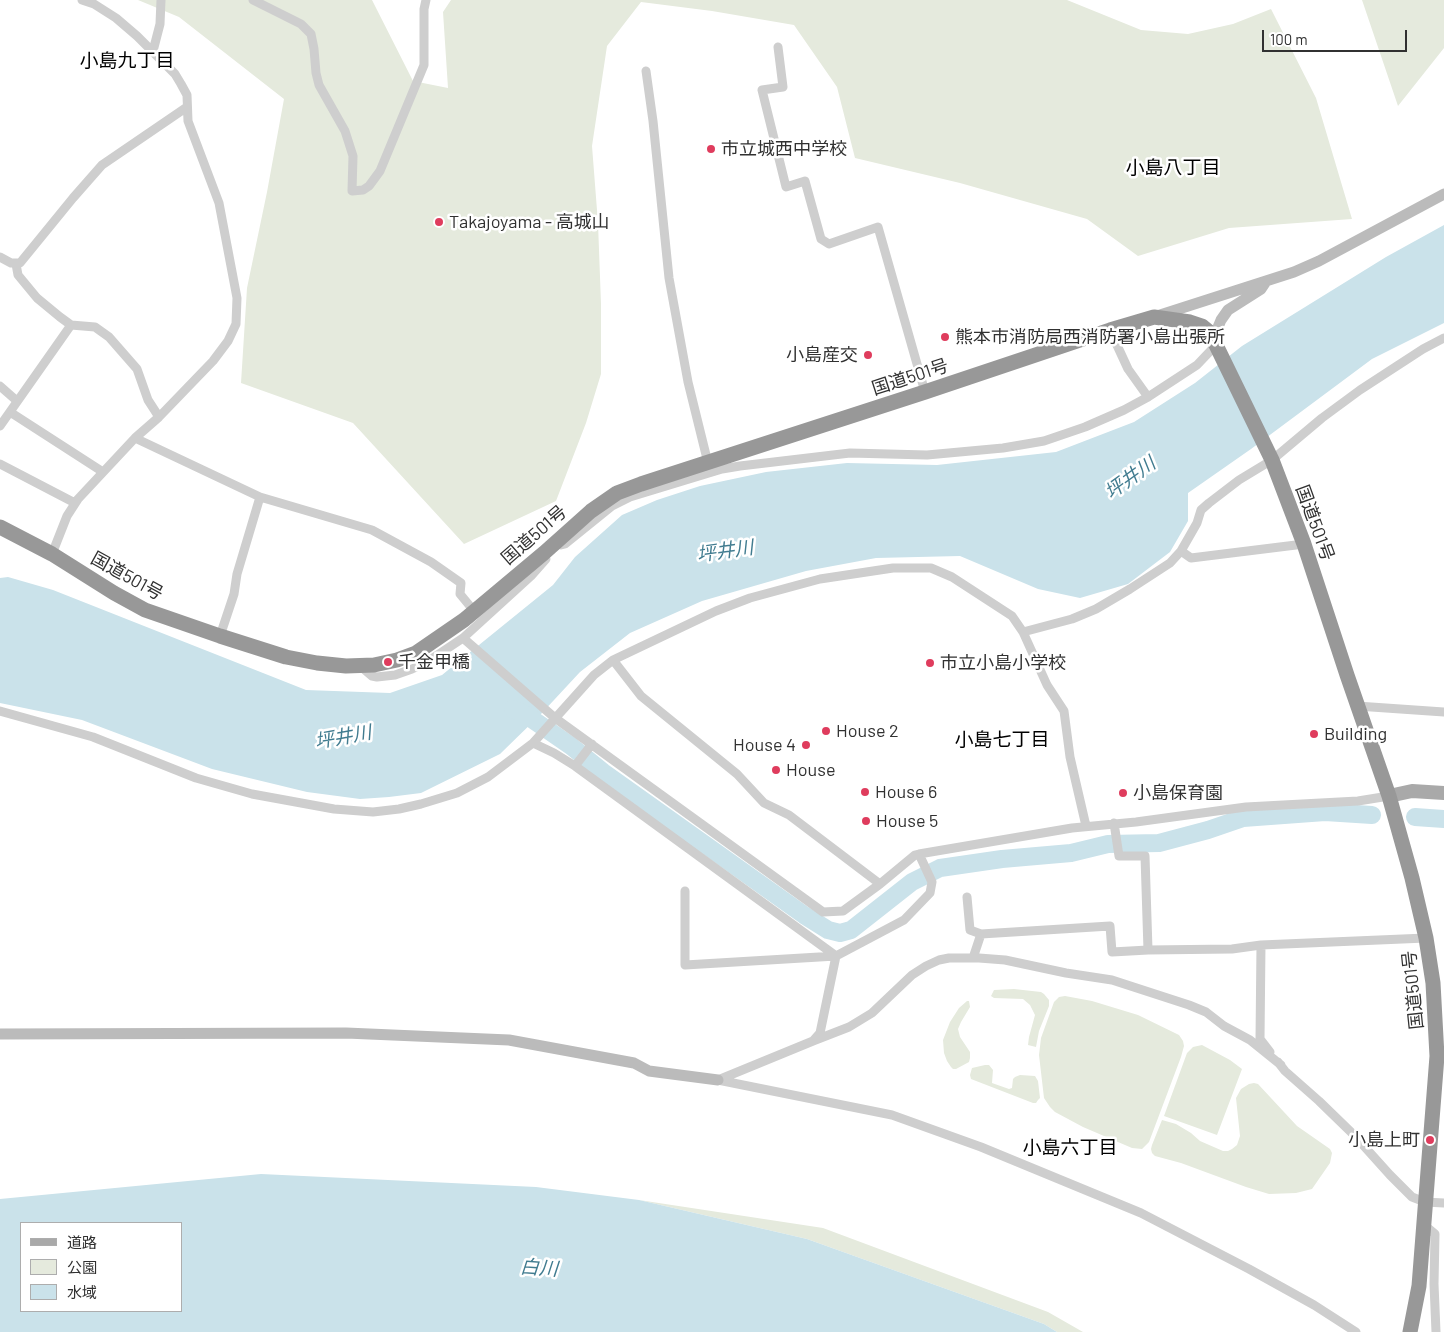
<!DOCTYPE html>
<meta charset="utf-8">
<style>
body{margin:0}
#map{position:relative;width:1444px;height:1332px;overflow:hidden;background:#fff;font-family:Barlow,"Noto Sans JP",sans-serif}
canvas{display:block}
.legend{position:absolute;left:20px;top:1222px;width:162px;height:90px;box-sizing:border-box;background:#fff;border:1px solid #adadad;margin:0;padding:6px 9px;list-style:none;font-size:15px;color:#313131}
.legend li{display:flex;align-items:center;gap:10px;height:25px}
.legend b{width:25px;border:1px solid #adadad}
.scale{position:absolute;left:1262px;top:30px;width:145px;height:22px;box-sizing:border-box;border:2px solid #313131;border-top:0;padding-left:6px;font-size:15px;line-height:18px;white-space:nowrap;color:#313131;-webkit-text-stroke:4px #fff;paint-order:stroke}
</style>
<div id="map">
<canvas width="1444" height="1332"></canvas>
<ul class="legend">
<li><b style="height:6px;background:#a9a9a9"></b>道路</li>
<li><b style="height:14px;background:#e5eadd"></b>公園</li>
<li><b style="height:14px;background:#cae2ea"></b>水域</li>
</ul>
<div class="scale">100 m</div>
</div>
<script>
const ctx = document.querySelector('canvas').getContext('2d');
ctx.lineJoin = 'round';
function fillPath(path, color) { ctx.fillStyle = color; ctx.fill(path, 'evenodd'); }
const poly = rows => new Path2D(rows.map(r => 'M' + r).join(''));
function strokePath(path, color, width, dash) { ctx.strokeStyle = color; ctx.lineWidth = width; ctx.lineCap = dash ? 'butt' : 'round'; ctx.setLineDash(dash || []); ctx.stroke(path); }
function label(font, color, halo, rows, align = 'center') {
  ctx.font = font + ' Barlow,"Noto Sans JP",sans-serif'; ctx.lineWidth = 5; ctx.setLineDash([]); ctx.textBaseline = 'middle'; ctx.strokeStyle = halo; ctx.fillStyle = color; for (const [text, x, y, turn = 0] of rows) {
    ctx.save(); ctx.translate(x, y); ctx.rotate((+turn || 0) * Math.PI / 180); ctx.textAlign = isNaN(turn) ? turn : align; if (halo) ctx.strokeText(text, 0, 0); ctx.fillText(text, 0, 0); ctx.restore();
  }
}
const green = poly([
 [138,0,372,0,413,81,448,88,443,12,451,0,1067,0,1141,30,1188,34,1233,24,1271,9,1316,98,1352,219,1229,228,1138,256,1087,219,960,183,855,158,837,87,794,25,712,11,641,2,607,46,592,146,598,223,601,304,601,374,586,423,556,501,464,544,353,423,241,383,247,288,267,192,284,99,179,17],
 [1362,0,1444,0,1444,48,1398,106],
 [1014,989,1041,992,1044,994,1049,1000,1049,1006,1039,1031,1036,1047,1028,1045,1029,1037,1035,1015,1030,1005,1023,999,994,998,991,996,994,990],
 [1065,996,1092,1001,1138,1015,1179,1035,1183,1041,1184,1046,1181,1057,1149,1142,1142,1149,1132,1148,1083,1127,1055,1112,1050,1107,1044,1098,1039,1055,1041,1038,1054,1002,1059,997],
 [967,1001,969,1001,970,1007,961,1022,958,1029,960,1037,970,1052,970,1058,969,1062,956,1069,953,1069,951,1067,947,1061,944,1053,943,1040,950,1022,959,1008],
 [1202,1045,1230,1060,1242,1069,1217,1135,1164,1116,1187,1053,1193,1047],
 [985,1065,989,1065,993,1070,992,1083,1009,1089,1012,1088,1013,1079,1015,1077,1020,1075,1035,1076,1038,1081,1040,1098,1038,1100,1036,1103,1033,1103,971,1079,970,1075,972,1068],
 [1254,1083,1258,1084,1297,1126,1330,1149,1332,1153,1330,1163,1312,1189,1296,1193,1269,1194,1246,1187,1181,1163,1155,1156,1152,1153,1151,1149,1152,1145,1162,1120,1176,1124,1191,1133,1200,1141,1223,1151,1228,1151,1232,1149,1237,1145,1240,1136,1236,1098,1241,1089,1249,1084],
 [639,1200,823,1228,1048,1312,1083,1332,1057,1332,1044,1324,807,1239]
]);
const water = poly([
 [1444,225,1444,323,1372,359,1251,449,1188,493,1188,521,1170,552,1128,584,1080,598,1038,589,960,556,876,558,806,571,702,601,630,633,580,672,541,714,500,754,421,793,389,797,360,799,307,792,212,769,82,720,0,703,0,578,8,577,53,590,306,690,390,693,442,675,553,585,575,557,622,515,657,500,700,486,766,472,847,463,937,465,1056,452,1134,422,1195,383,1242,346,1386,257],
 [261,1174,536,1187,639,1200,807,1239,1044,1324,1057,1332,0,1332,0,1199],
 [21,1223,181,1223,181,1311,21,1311]
]);
const river = poly([
 [513,709,526,715,571,746,603,772,804,915,828,930,840,933,851,930,912,882,940,868,1002,859,1071,853,1108,844,1159,843,1208,830,1243,818,1325,812,1372,815],
 [1415,817,1444,819]
]);
const street = poly([
 [253,0,301,24,311,34,314,49,316,73,319,85,345,131,353,156,352,191,363,190,369,186,380,171,424,65,424,9,426,0],
 [778,47,783,87,762,90,786,187,805,181,821,239,829,244,878,227,925,392],
 [153,51,160,24,161,0],
 [646,71,653,121,669,278,688,382,708,463],
 [0,257,11,263,20,263,73,198,102,165,187,107],
 [16,264,18,275,37,298,60,317,71,325,95,327,109,337,137,369,148,400,159,417],
 [1110,330,1128,369,1148,397],
 [0,386,17,401],
 [10,412,103,472],
 [0,426,71,325],
 [135,438,260,497,372,530,431,562,461,583,460,594,474,611],
 [0,464,75,503],
 [561,545,565,544,612,506,630,497,722,469,740,466,850,453,927,455,1003,448,1044,441,1085,427,1124,410,1148,397,1197,365,1216,345],
 [1181,551,1191,558,1304,544],
 [52,554,67,516,78,499,135,438,159,417,213,361,228,341,236,324,237,298,219,203,188,121,187,95,181,84,175,74,137,36,116,18,94,4,82,0],
 [1023,632,1072,619,1096,609,1130,589,1170,563,1181,551,1197,523,1201,510,1209,503,1239,480,1272,460,1322,418,1360,390,1423,349,1444,338],
 [220,636,234,594,237,574,260,497],
 [463,638,555,718,823,912,843,911,880,884,915,855,919,854,1072,828,1136,822,1246,807,1358,801,1389,796],
 [613,660,641,696,737,774,764,803,789,815,880,884],
 [363,665,365,670,372,676,377,677,395,675,412,669,427,662,463,638,531,576,546,559],
 [1357,706,1444,712],
 [0,711,93,737,196,778,252,794,334,809,373,812,399,809,421,804,457,793,488,777,533,743,594,675,613,660,716,611,750,598,820,579,893,568,931,568,952,577,1012,616,1023,632,1047,685,1064,711,1070,757,1086,826],
 [533,743,554,753,575,766,836,956],
 [575,766,592,744],
 [1114,823,1119,856,1145,856,1148,950,1232,949,1261,945,1426,938],
 [685,891,685,965,836,956,904,920,930,893,932,882,919,854],
 [967,897,970,930,981,934],
 [1261,945,1260,1039,1270,1052],
 [973,958,981,934,1110,926,1112,952,1148,950],
 [813,1041,849,1027,872,1013,912,975,926,966,939,960,949,958,979,958,1005,960,1066,973,1112,980,1189,1005,1206,1012,1224,1026,1250,1040,1281,1065],
 [1278,1062,1285,1071,1319,1101,1354,1135,1390,1175,1412,1197,1425,1202,1444,1203],
 [718,1080,892,1115,981,1147,1141,1213,1249,1269,1314,1305,1356,1332],
 [718,1080,813,1041,820,1033,836,956],
 [1423,1224,1435,1234,1434,1284,1436,1332]
]);
const secondary = poly([
 [1157,316,1294,272,1319,261,1444,194],
 [1216,345,1216,332,1221,320,1228,310,1261,289,1265,283],
 [0,1034,346,1033,509,1040,634,1063,649,1071,718,1080]
]);
const primary = poly([
 [1389,796,1412,791,1444,793]
]);
const highway = poly([
 [0,527,52,554,114,593,145,610,220,636,286,657,317,663,346,666,374,665,397,660,416,653,464,620,544,553,591,511,617,493,641,484,925,392,1110,330,1154,317,1190,322,1202,326,1208,331,1216,345,1272,460,1304,544,1347,675,1389,796,1412,878,1426,938,1433,983,1437,1056,1419,1286,1410,1332]
]);
const markers = [
 [711,149,5,"#df3c5d"],
 [439,222,5,"#df3c5d"],
 [945,337,5,"#df3c5d"],
 [868,355,5,"#df3c5d"],
 [388,662,5,"#df3c5d"],
 [930,663,5,"#df3c5d"],
 [826,731,5,"#df3c5d"],
 [1314,734,5,"#df3c5d"],
 [806,745,5,"#df3c5d"],
 [776,770,5,"#df3c5d"],
 [865,792,5,"#df3c5d"],
 [1123,793,5,"#df3c5d"],
 [866,821,5,"#df3c5d"],
 [1430,1140,5,"#df3c5d"]
];
const poiNames = [
 ["市立城西中学校",721,149],
 ["Takajoyama - 高城山",449,222],
 ["熊本市消防局西消防署小島出張所",955,337],
 ["小島産交",858,355,"right"],
 ["千金甲橋",398,662],
 ["市立小島小学校",940,663],
 ["House 2",836,731],
 ["Building",1324,734],
 ["House 4",796,745,"right"],
 ["House",786,770],
 ["House 6",875,792],
 ["小島保育園",1133,793],
 ["House 5",876,821],
 ["小島上町",1420,1140,"right"]
];
const streetNames = [
 ["国道501号",910,377,-18],
 ["国道501号",1315,523,70],
 ["国道501号",534,535,-41],
 ["国道501号",127,576,29],
 ["国道501号",1413,990,-96]
];
const neighbourhoodNames = [
 ["小島九丁目",127,61],
 ["小島八丁目",1173,168],
 ["小島七丁目",1002,740],
 ["小島六丁目",1070,1148]
];
const waterNames = [
 ["坪井川",1130,478,-36],
 ["坪井川",725,551,-8],
 ["坪井川",343,737,-10],
 ["白川",539,1268,4]
];
fillPath(green, '#e5eadd');
fillPath(water, '#cae2ea');
strokePath(river, '#cae2ea', 18);
strokePath(street, '#cecece', 9);
strokePath(secondary, '#bbb', 11);
strokePath(primary, '#a9a9a9', 14);
strokePath(highway, '#989898', 15);
for (const [x, y, r, color] of markers) { const dot = new Path2D(); dot.arc(x, y, r, 0, 2 * Math.PI); ctx.fillStyle = color; ctx.fill(dot); strokePath(dot, '#fff', 2); }
label('18px', '#313131', '#fff', poiNames, 'left');
label('18px', '#313131', '#fff', streetNames);
label('19px', '#000', '#fff', neighbourhoodNames);
label('italic 19px', '#417c90', '#fff', waterNames);
</script>
